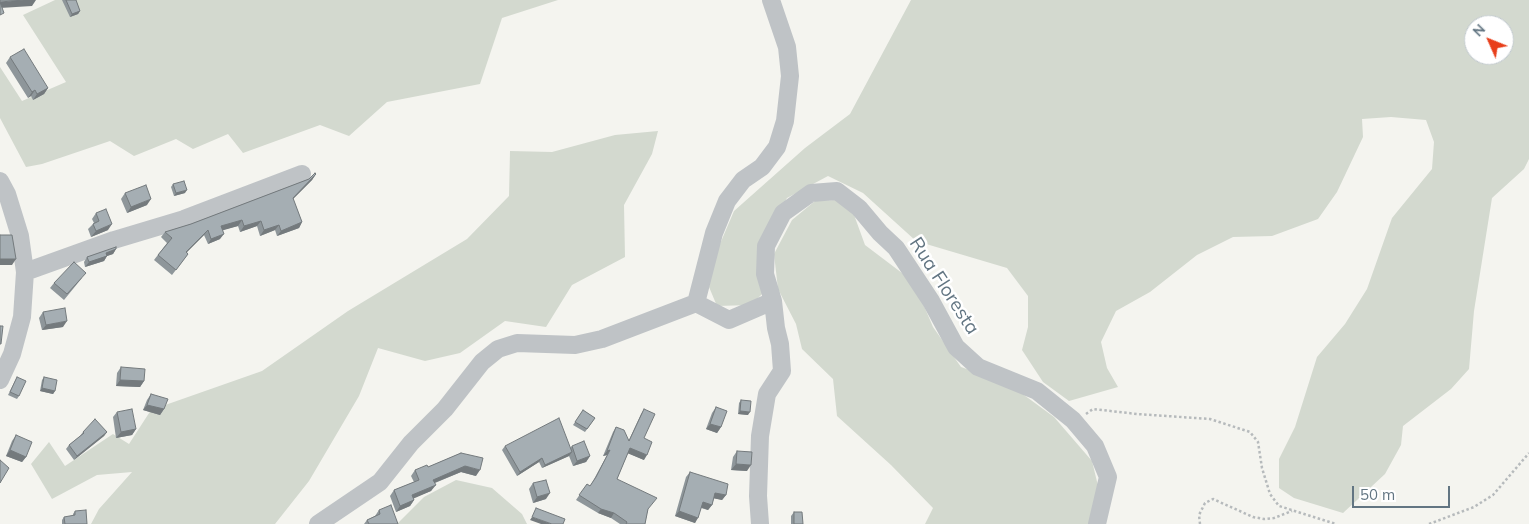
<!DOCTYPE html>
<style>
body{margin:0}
#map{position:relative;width:1529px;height:524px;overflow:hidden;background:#f4f4ef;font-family:Mulish,sans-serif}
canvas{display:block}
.north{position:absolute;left:1464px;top:15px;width:50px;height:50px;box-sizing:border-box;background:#fff;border:1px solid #c0c8cd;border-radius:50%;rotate:314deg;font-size:14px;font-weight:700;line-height:20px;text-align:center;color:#627582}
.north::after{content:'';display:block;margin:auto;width:18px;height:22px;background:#e83f1b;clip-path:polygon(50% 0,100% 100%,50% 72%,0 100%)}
.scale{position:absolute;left:1352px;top:486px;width:98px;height:22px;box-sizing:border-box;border:2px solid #627582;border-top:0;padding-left:6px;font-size:15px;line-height:18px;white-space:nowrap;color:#627582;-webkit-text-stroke:4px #fff;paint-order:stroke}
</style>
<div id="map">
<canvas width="1529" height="524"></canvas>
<div class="north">N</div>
<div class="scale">50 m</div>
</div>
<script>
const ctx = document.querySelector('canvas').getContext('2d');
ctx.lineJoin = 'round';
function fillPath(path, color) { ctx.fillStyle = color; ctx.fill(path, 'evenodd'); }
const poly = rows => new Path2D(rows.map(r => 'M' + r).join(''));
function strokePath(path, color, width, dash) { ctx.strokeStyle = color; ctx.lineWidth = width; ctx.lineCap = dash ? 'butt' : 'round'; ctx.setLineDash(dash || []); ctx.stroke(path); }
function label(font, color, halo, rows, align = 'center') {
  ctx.font = font + ' Mulish,sans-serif'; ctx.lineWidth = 5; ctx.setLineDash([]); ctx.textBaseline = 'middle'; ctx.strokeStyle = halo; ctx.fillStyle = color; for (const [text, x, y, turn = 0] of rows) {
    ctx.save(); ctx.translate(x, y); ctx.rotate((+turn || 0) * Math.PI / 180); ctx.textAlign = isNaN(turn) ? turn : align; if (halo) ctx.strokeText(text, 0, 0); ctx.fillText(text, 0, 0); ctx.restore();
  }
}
const green = poly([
 [55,0,558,0,502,18,480,84,387,102,349,136,320,125,243,153,228,134,193,149,176,139,134,156,110,141,42,164,26,167,0,118,0,67,22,101,66,82,23,15],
 [911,0,1529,0,1529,159,1524,169,1492,198,1474,311,1469,369,1451,389,1403,426,1401,445,1385,474,1343,513,1294,498,1279,488,1279,459,1295,427,1317,357,1345,324,1367,289,1392,218,1432,169,1434,142,1426,120,1391,117,1362,119,1363,137,1337,192,1318,219,1272,236,1233,237,1197,255,1150,292,1116,311,1101,342,1107,368,1118,387,1069,401,1043,382,1022,350,1028,327,1028,296,1007,268,916,241,863,193,828,176,787,198,761,244,763,293,751,305,717,306,709,287,714,258,734,211,805,148,850,114],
 [1474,25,1504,25,1504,55,1474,55],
 [658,131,652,154,624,205,625,257,572,285,546,327,505,321,460,353,425,361,378,348,359,396,309,481,275,524,91,524,99,509,132,472,97,475,52,499,31,464,49,442,65,466,113,434,129,444,151,410,262,371,348,311,467,239,509,196,510,151,552,152,615,135],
 [836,200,853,212,865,245,902,273,916,287,933,327,961,367,1009,384,1054,417,1092,461,1099,490,1090,524,925,524,933,508,891,465,837,416,833,379,802,349,796,324,778,289,774,254,792,220,815,201],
 [456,480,492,488,522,514,527,524,397,524,424,497]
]);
const path = poly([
 [1086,414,1093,409,1137,414,1210,419,1250,432,1258,442,1262,468,1270,494,1279,506,1336,524],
 [1200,524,1199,515,1205,503,1213,499,1253,517,1264,519,1274,518,1292,511],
 [1429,524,1474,507,1493,495,1529,453]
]);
const minor = poly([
 [0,181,7,194,20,236,25,272,22,317,12,354,0,380],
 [25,272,114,240,184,219,302,174],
 [696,303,714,233,727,201,743,180,762,167,777,147,785,121,790,76,787,47,771,0],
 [696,303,729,320,773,301],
 [318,524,380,482,411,443,445,409,482,362,498,349,517,343,575,345,602,339,696,303],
 [760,524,758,496,760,436,767,394,782,371,780,344,776,328,773,301,765,274,766,246,783,213,811,193,837,191,859,208,880,233,896,248,931,301,956,347,978,367,1037,391,1073,420,1095,446,1108,477,1097,524]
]);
const wall = poly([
 [62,0,76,0,80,11,78,14,70,17],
 [10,57,48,88,44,94,33,100,31,96,28,98,6,63],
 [316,174,312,180,293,199,302,222,299,228,277,236,275,230,260,236,257,226,240,232,238,226,222,230,220,239,208,244,204,235,187,252,188,254,172,275,154,260,167,243,161,237,165,232,191,224,309,179],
 [173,184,185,193,174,196,171,187],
 [125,193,147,205,127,213,121,199],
 [96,213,108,230,91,237,88,229,94,223,92,219],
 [116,249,113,254,107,256,104,261,85,267,84,262,87,257],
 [82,278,64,300,50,288,54,283],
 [43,312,63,327,42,330,39,318],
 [121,367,144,381,140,387,116,386,117,373],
 [17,377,19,396,17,399,8,395],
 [44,377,55,391,53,394,40,391,42,380],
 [151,394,164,409,160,415,143,410,147,400],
 [741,400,748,415,738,414,739,403],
 [716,407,721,427,717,433,706,429,712,413],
 [644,409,644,460,628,453,617,479,648,509,645,524,620,524,611,518,598,513,576,500,587,484,590,486,593,481,607,455,603,456,613,432,616,427,629,440,641,414],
 [583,410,595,418,585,432,573,425],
 [117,412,136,429,132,435,116,438,113,417],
 [83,432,107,432,104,436,74,460,66,449,69,445,80,436],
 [16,435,26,457,22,462,6,456,12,441],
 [505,446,570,448,572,446,590,456,586,462,573,466,569,456,542,468,539,462,517,476,502,450],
 [737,451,747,471,731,470,733,457],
 [461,453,476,476,461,472,435,483,431,491,413,498,414,500,410,506,396,512,390,496,394,490,414,482,411,476,415,470,428,467],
 [690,472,726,495,722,500,714,498,712,505,708,510,701,508,695,523,675,516,686,477],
 [533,483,546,499,533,503,529,489],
 [379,510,398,524,364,524,367,520,375,516],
 [75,511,87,524,62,524,62,520,64,517,73,516,73,514],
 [794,512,803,524,791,524,791,516]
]);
const shadedWall = poly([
 [24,0,36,0,32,6,0,8,0,2],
 [80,11,78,14,70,17,72,14],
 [48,88,44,94,33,100,37,94],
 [35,90,31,96,28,98,32,92],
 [316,174,312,180,289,203,293,198],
 [187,190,185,193,174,196,176,193],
 [151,199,147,205,127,213,131,207],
 [242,220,238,226,217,232,221,226],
 [261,221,257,226,240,232,244,226],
 [302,222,299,228,277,236,281,231],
 [112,224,108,230,91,237,96,231],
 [279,225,275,230,260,236,264,230],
 [208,230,204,235,182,257,186,252],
 [224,234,220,239,208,244,211,239],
 [116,249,113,254,107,256,104,261,85,267,89,262,106,253],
 [0,259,16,259,12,265,0,265],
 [67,321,63,327,42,330,46,325],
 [120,380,144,381,140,387,116,386],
 [42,388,55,391,53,394,40,391],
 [147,405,164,409,160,415,143,410],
 [740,411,750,412,748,415,738,414],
 [710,424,721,427,717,433,706,429],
 [136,429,132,435,116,438,121,432],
 [107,432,104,436,74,460,77,456],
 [630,448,647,455,644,460,627,453],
 [10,450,26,457,22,462,6,456],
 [610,450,607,455,603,456,607,451],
 [572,452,569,456,542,468,545,465],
 [590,456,586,462,573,466,577,461],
 [542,458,539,462,517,476,520,472],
 [736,464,751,465,747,471,731,470],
 [465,466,480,470,476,476,461,472,429,485,433,480],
 [436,485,431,491,408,501,412,495],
 [550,493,546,499,533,503,537,497],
 [715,493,726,495,722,500,712,498],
 [414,500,410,506,396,512,400,506],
 [703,502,712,505,708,510,700,507],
 [601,509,614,513,611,518,598,513],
 [679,511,698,518,695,523,675,516],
 [532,517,552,524,541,524,530,520]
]);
const building = poly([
 [0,0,24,0,0,2,4,13,0,15,0,0],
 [66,0,76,0,80,11,72,14,66,0],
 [24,49,48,88,37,94,35,90,32,92,10,57,24,49],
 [315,173,316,174,293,198,302,222,281,231,279,225,264,230,261,221,244,226,242,220,221,226,224,234,211,239,208,230,186,252,188,254,176,270,158,255,172,238,165,232,191,224,309,179,315,173],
 [184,181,187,190,176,193,173,184,184,181],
 [146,185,151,199,131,207,125,193,146,185],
 [106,209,112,224,96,231,93,224,99,221,96,213,106,209],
 [0,235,12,235,16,259,0,259,0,235],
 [116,247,116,249,106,253,107,256,89,262,87,257,116,247],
 [74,262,86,273,67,294,54,283,74,262],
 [65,308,67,321,46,325,43,312,65,308],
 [0,326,3,326,1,344,0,344,0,326],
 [121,367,145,369,144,381,120,380,121,367],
 [17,377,26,381,19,396,10,392,17,377],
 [44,377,57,380,55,391,42,388,44,377],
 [151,394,168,399,164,409,147,405,151,394],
 [741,400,751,401,750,412,740,411,741,400],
 [716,407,727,411,721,427,710,424,716,407],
 [132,409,136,429,121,432,117,412,132,409],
 [644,409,655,414,644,438,652,442,647,455,630,448,617,479,657,498,648,509,645,524,626,524,627,522,614,513,601,509,579,495,587,484,590,486,596,477,610,450,607,451,616,427,624,430,629,441,644,409],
 [583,410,595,418,587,429,575,422,583,410],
 [559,418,572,452,545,465,542,458,520,472,505,446,559,418],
 [95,419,107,432,77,456,69,445,84,433,83,432,95,419],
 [16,435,32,442,26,457,10,450,16,435],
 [584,441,590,456,577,461,572,446,584,441],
 [737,451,752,452,751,465,736,464,737,451],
 [461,453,483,458,480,470,465,466,433,480,436,485,412,495,414,500,400,506,394,490,419,480,415,470,427,465,428,467,461,453],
 [0,460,9,468,0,483,0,460],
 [690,472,728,484,726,495,715,493,712,505,703,502,698,518,679,511,690,472],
 [546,480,550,493,537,497,533,483,546,480],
 [391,505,398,524,369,524,367,520,380,514,379,510,391,505],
 [536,508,565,519,563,524,552,524,532,517,536,508],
 [86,510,87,524,65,524,64,517,75,515,75,511,86,510],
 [794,512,802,512,803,524,794,524,794,512]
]);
const streetNames = [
 ["Rua Floresta",944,286,57]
];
fillPath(green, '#d3d9cf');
strokePath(path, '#b6babc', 2.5, [2.5, 2.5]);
strokePath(minor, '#bfc3c6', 18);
fillPath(wall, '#8e969a');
fillPath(shadedWall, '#747a7d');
fillPath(building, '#a5aeb3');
strokePath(building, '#747a7d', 1);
label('19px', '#627582', '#fff', streetNames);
</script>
